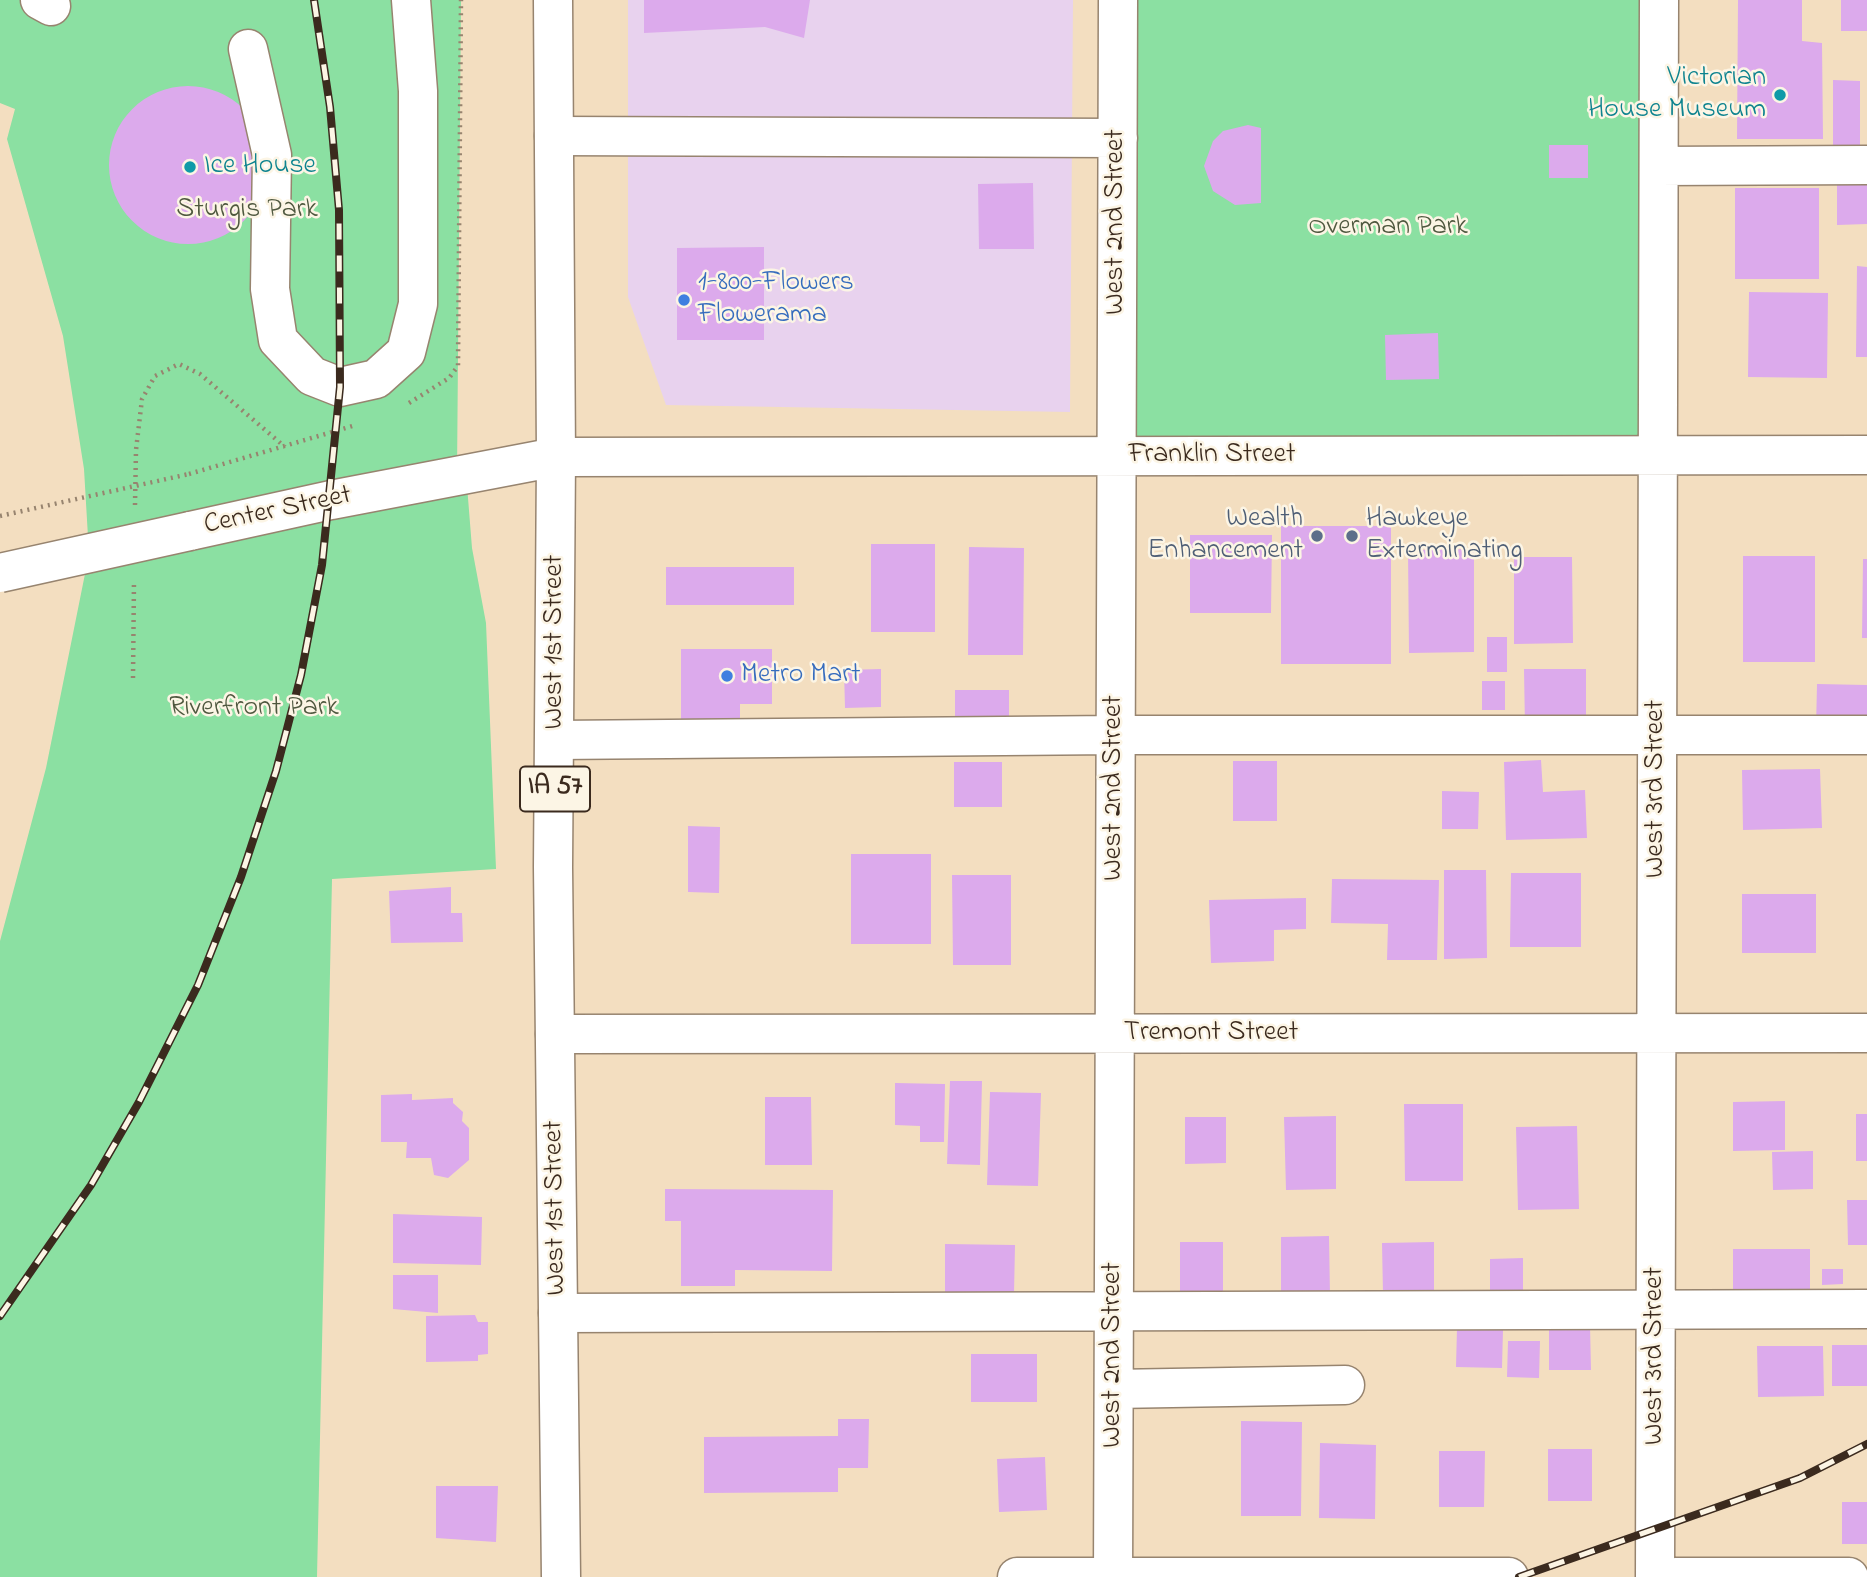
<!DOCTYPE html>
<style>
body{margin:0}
canvas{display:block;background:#f3dec0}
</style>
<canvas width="1867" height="1577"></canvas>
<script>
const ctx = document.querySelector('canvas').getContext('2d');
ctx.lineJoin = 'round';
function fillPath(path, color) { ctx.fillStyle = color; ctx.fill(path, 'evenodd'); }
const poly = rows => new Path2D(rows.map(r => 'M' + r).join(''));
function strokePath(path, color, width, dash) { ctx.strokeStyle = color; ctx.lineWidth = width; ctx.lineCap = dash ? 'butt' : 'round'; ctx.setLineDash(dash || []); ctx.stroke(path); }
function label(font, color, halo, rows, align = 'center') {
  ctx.font = font + ' "Indie Flower",sans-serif'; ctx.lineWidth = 5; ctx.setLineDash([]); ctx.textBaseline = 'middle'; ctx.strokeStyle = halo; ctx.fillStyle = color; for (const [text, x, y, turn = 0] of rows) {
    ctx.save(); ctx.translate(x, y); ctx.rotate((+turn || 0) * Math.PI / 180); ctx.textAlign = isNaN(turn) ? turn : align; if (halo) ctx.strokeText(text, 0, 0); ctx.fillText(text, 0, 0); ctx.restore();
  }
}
const built = poly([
 [628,0,1073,0,1070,412,666,405,628,297]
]);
const green = poly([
 [0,0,461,0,457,474,466,473,472,548,486,623,496,869,332,879,317,1577,0,1577,0,941,46,768,89,554,84,469,63,336,7,139,15,109,0,103],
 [1118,0,1659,0,1658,455,1117,456]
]);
const building = poly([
 [644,0,810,0,804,38,765,27,644,33],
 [1738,0,1802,0,1802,41,1822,43,1823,139,1737,139],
 [1841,0,1867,0,1867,31,1841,31],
 [1833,80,1860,81,1860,148,1833,148],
 '109 165a79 79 0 1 1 158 0a79 79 0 1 1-158 0Z',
 [1248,125,1261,128,1261,203,1235,205,1213,191,1204,166,1213,141,1223,131],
 [1549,145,1588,145,1588,178,1549,178],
 [1867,180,1867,224,1837,225,1837,181],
 [1033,183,1034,249,979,249,978,184],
 [1735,188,1819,188,1819,279,1735,279],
 [764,247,764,340,677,340,677,248],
 [1857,266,1867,267,1867,357,1856,357],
 [1749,292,1828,293,1827,378,1748,377],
 [1438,333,1439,379,1386,380,1385,335],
 [1281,526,1391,526,1391,664,1281,664],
 [1190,535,1272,535,1271,613,1190,613],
 [871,544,935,544,935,632,871,632],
 [969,547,1024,548,1023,655,968,655],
 [1474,549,1474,652,1409,653,1408,550],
 [1743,556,1815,556,1815,662,1743,662],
 [1514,557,1572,557,1573,643,1514,644],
 [1863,559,1867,559,1867,638,1862,638],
 [666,567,794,567,794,605,666,605],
 [1487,637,1507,637,1507,672,1487,672],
 [681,649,772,649,772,704,740,704,740,723,681,723],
 [881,669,881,707,845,708,844,670],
 [1524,669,1586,669,1586,728,1525,728],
 [1482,681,1505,681,1505,710,1482,710],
 [1817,684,1867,685,1867,730,1816,729],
 [955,690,1009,690,1009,730,955,730],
 [1541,760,1543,792,1585,790,1587,838,1506,840,1504,762],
 [1233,761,1277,761,1277,821,1233,821],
 [954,762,1002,762,1002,807,954,807],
 [1820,769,1822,828,1743,830,1742,770],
 [1442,791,1479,792,1478,829,1442,829],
 [688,826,720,827,719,893,688,892],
 [851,854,931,854,931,944,851,944],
 [1444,870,1486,870,1487,958,1444,959],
 [1511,873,1581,873,1581,947,1510,947],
 [952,875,1011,875,1011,965,953,965],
 [1332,879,1439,880,1437,960,1387,960,1388,924,1331,923],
 [451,887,451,913,462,913,463,942,391,943,389,891],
 [1742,894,1816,894,1816,953,1742,953],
 [1306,898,1306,929,1274,930,1274,961,1211,963,1209,900],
 [950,1081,982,1081,980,1165,947,1164],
 [895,1083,945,1084,944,1142,920,1142,920,1126,895,1125],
 [990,1092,1041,1093,1038,1186,987,1185],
 [412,1094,412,1100,453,1098,453,1103,463,1112,462,1121,469,1128,469,1160,448,1178,434,1175,431,1158,406,1158,407,1142,381,1142,381,1095],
 [765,1097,811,1097,812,1165,765,1165],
 [1785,1101,1785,1150,1733,1151,1733,1102],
 [1404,1104,1463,1104,1463,1181,1405,1181],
 [1856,1114,1867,1114,1867,1161,1856,1161],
 [1336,1116,1336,1189,1286,1190,1284,1117],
 [1185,1117,1226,1117,1226,1163,1185,1164],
 [1577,1126,1579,1209,1518,1210,1516,1127],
 [1813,1151,1813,1189,1773,1190,1772,1152],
 [665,1189,833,1190,832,1271,735,1270,735,1286,681,1286,681,1221,665,1221],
 [1847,1200,1867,1200,1867,1245,1848,1245],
 [393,1214,482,1217,481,1265,393,1263],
 [1329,1236,1330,1296,1281,1296,1281,1237],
 [1180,1242,1223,1242,1223,1294,1180,1294],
 [1434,1242,1434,1293,1383,1294,1382,1243],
 [945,1244,1015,1245,1014,1294,945,1292],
 [1733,1249,1810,1249,1810,1291,1733,1291],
 [1523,1258,1523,1300,1490,1300,1490,1259],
 [1822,1269,1843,1269,1843,1284,1822,1285],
 [393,1275,438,1275,438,1313,393,1309],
 [475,1315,478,1322,488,1322,488,1354,478,1355,478,1361,426,1362,426,1316],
 [1549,1325,1590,1325,1591,1370,1549,1370],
 [1457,1328,1503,1329,1502,1368,1456,1367],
 [1508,1341,1540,1341,1539,1378,1507,1377],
 [1832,1345,1867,1345,1867,1386,1832,1386],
 [1757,1346,1823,1346,1824,1396,1758,1397],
 [971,1354,1037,1354,1037,1402,971,1402],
 [838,1419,869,1419,868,1468,838,1468,838,1492,704,1493,704,1437,838,1436],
 [1241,1421,1302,1422,1301,1516,1241,1516],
 [1320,1443,1376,1445,1375,1519,1319,1518],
 [1548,1449,1592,1449,1592,1501,1548,1501],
 [1439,1451,1485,1451,1484,1507,1439,1507],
 [1045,1457,1047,1510,999,1512,997,1459],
 [436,1486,498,1486,496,1542,436,1538],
 [1842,1502,1867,1502,1867,1544,1842,1544]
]);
const path = poly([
 [409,403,449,378,458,366,461,0],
 [189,474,356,425],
 [135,505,136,450,142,399,155,376,179,364,200,374,285,447],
 [133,678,134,580]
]);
const minor = poly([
 [40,0,51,6],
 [248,49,272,155,270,289,278,340,312,376,340,387,376,379,406,352,418,304,418,91,411,0],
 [554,136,1118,138],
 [1659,166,1867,165],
 [556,457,1867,455],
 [556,740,1115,735,1867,735],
 [555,1034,1867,1033],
 [558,1313,1867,1309],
 [1114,1389,1345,1385],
 [1017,1577,1509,1577],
 [1113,1577,1118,0],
 [1655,1577,1659,0],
 [1676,1577,1849,1577]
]);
const major = poly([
 [553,0,556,457,553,867,561,1577],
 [190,531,331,500,556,457]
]);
const rail = poly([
 [0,1316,91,1185,139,1102,198,985,241,877,276,771,301,675,322,565,340,387,339,210,330,107,314,0],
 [1519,1577,1800,1478,1867,1444]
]);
const pathBridge = poly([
 [0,516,189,474]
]);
const majorBridge = poly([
 [0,573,190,531]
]);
const markers = [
 [1780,95,7,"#0f9aa8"],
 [190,167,7,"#0f9aa8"],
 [684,300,7,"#3f7fe0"],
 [1317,536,7,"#5c6f8a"],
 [1352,536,7,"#5c6f8a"],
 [727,676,7,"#3f7fe0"]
];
const shields = [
 [555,789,70]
];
const shieldNames = [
 ["IA 57",555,789]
];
const cultureNames = [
 ["Victorian",1766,79],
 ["House Museum",1766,111],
 ["Ice House",204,167,"left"]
];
const parkNames = [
 ["Sturgis Park",247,211],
 ["Overman Park",1388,228],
 ["Riverfront Park",254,709]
];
const streetNames = [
 ["West 2nd Street",1117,222,-90],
 ["Franklin Street",1212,456],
 ["Center Street",278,512,-12],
 ["West 1st Street",556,642,-90],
 ["West 2nd Street",1115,788,-90],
 ["West 3rd Street",1657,789,-90],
 ["Tremont Street",1211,1034],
 ["West 1st Street",557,1208,-91],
 ["West 2nd Street",1114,1355,-90],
 ["West 3rd Street",1656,1356,-90]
];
const shopNames = [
 ["1-800-Flowers",698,284],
 ["Flowerama",698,316],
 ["Metro Mart",741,676]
];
const serviceNames = [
 ["Wealth",1303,520],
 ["Enhancement",1303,552],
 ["Hawkeye",1366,520,"left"],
 ["Exterminating",1366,552,"left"]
];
fillPath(built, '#e8d2ee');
fillPath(green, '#8be0a2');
fillPath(building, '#dcaaec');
strokePath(minor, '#97846f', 41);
strokePath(major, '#97846f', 41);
strokePath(path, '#97846f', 4.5, [2, 5]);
strokePath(minor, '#fff', 38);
strokePath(major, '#fff', 38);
strokePath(rail, '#3b2a1e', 8);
strokePath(rail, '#fcf5e5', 5, [16]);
strokePath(majorBridge, '#97846f', 41, []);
strokePath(pathBridge, '#97846f', 4.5, [2, 5]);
strokePath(majorBridge, '#fff', 38);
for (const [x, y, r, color] of markers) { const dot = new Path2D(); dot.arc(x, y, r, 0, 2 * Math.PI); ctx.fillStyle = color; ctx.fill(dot); strokePath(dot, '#fcf5e5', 2.5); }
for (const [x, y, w] of shields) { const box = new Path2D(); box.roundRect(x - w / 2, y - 22.5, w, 45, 5); ctx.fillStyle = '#fcf5e5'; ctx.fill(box); strokePath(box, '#3b2a1e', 2); }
label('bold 26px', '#3b2a1e', null, shieldNames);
label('28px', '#0d838f', '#fcf5e5', cultureNames, 'right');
label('28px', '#4f583f', '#fcf5e5', parkNames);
label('28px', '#3b2a1e', '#fcf5e5', streetNames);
label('28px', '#366cbe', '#fcf5e5', shopNames, 'left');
label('28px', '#4e5e75', '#fcf5e5', serviceNames, 'right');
</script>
